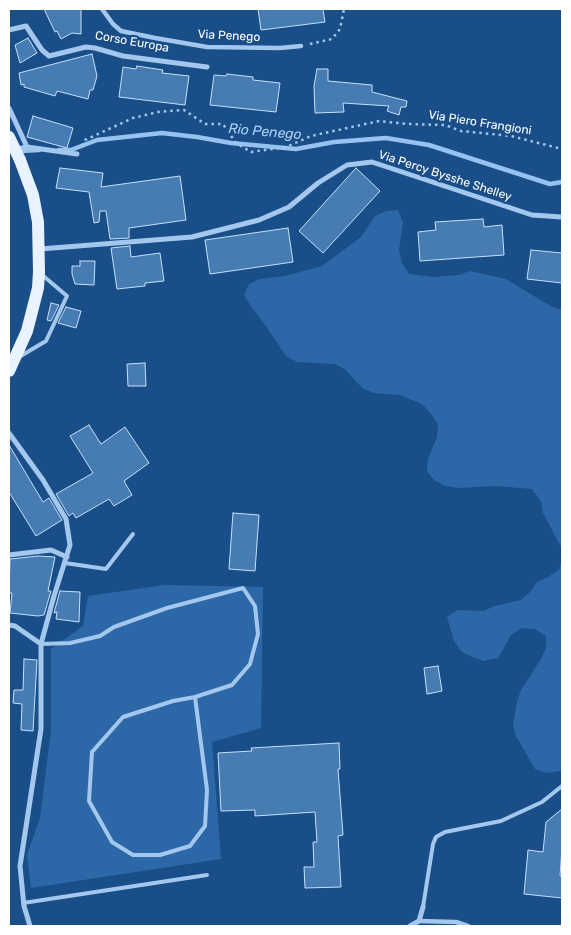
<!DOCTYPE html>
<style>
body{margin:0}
#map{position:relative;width:571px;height:935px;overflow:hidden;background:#1a4e89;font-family:Rubik,sans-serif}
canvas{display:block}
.frame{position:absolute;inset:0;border:10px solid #fff;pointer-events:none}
</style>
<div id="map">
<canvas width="571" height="935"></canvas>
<div class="frame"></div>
</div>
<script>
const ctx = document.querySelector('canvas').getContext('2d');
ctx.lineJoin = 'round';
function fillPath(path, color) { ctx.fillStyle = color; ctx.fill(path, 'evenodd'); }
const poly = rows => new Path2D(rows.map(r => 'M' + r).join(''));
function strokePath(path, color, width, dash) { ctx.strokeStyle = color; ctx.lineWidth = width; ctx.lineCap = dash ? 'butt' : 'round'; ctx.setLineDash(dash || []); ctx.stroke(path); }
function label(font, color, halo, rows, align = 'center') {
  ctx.font = font + ' Rubik,sans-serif'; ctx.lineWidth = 4.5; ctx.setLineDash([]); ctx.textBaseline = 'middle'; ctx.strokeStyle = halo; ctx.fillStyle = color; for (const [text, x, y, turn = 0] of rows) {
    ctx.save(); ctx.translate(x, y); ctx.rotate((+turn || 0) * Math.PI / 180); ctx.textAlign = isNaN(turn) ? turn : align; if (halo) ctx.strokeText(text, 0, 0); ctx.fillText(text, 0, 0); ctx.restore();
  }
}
const green = poly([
 [398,210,403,222,399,250,402,263,409,274,434,277,459,275,470,271,506,279,552,307,562,310,562,552,561,547,543,513,541,501,532,489,496,486,459,488,445,486,434,480,427,471,428,459,437,437,438,424,431,414,422,404,400,395,374,393,362,388,346,370,335,364,297,362,286,356,266,326,250,305,244,295,249,284,260,279,285,276,322,266,361,237,375,216,386,211],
 [562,561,562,768,560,771,546,773,535,769,516,736,513,725,517,702,521,690,541,659,546,648,546,636,535,629,522,628,511,635,498,658,484,661,472,657,461,651,454,641,447,617,458,610,483,611,495,606,521,600,530,592,537,582,548,577,559,570],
 [165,585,263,587,261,728,212,742,221,859,31,888,27,855,40,818,51,730,51,649,83,626,88,596]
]);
const stream = poly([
 [59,150,71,150,97,140,162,133,197,137,231,143,296,149,334,142,386,138,429,145,550,184,562,182],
 [21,151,39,150]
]);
const building = poly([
 [44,9,81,9,81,34,72,33,61,39,57,31,55,32,44,9],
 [258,9,323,9,325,22,261,30,258,9],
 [28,38,37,53,20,63,15,45,28,38],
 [92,54,97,76,93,90,90,90,88,99,57,91,55,96,24,87,24,84,21,85,19,73,92,54],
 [137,66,163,70,162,73,189,76,185,105,119,97,123,67,136,69,137,66],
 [317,69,328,69,328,81,372,85,372,92,407,101,406,107,401,107,399,115,387,111,389,106,343,103,344,112,315,113,314,86,317,69],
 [227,74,253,77,253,80,280,83,276,112,210,105,214,75,226,76,227,74],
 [33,116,73,128,67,148,27,137,33,116],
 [60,168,103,173,101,187,180,176,186,220,129,228,129,238,110,239,106,211,100,211,99,222,94,223,89,192,56,188,60,168],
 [356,168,380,191,323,253,299,231,356,168],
 [483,219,484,227,502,225,504,255,420,261,418,232,436,230,435,222,483,219],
 [288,228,293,262,210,274,205,240,288,228],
 [130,246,131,257,160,253,164,281,145,283,145,286,117,289,111,248,130,246],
 [531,250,562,253,562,283,527,279,531,250],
 [80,261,95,261,94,285,75,284,72,274,72,266,80,266,80,261],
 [51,303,59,305,51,321,47,320,51,303],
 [66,307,81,311,76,328,58,323,66,307],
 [145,363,146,386,128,386,127,364,145,363],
 [89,425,101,444,125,427,149,463,124,481,132,495,114,506,109,499,76,518,73,513,69,516,56,494,93,473,70,436,89,425],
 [9,445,43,502,49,498,62,520,36,536,9,492,9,445],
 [233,513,259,515,255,571,229,569,233,513],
 [38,556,55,557,48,591,51,591,44,615,38,616,10,613,12,593,9,593,10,559,38,556],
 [60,591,80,592,79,622,56,619,57,612,54,613,60,591],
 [24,659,37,660,33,731,21,730,22,704,13,703,14,690,23,690,24,659],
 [438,666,442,691,427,694,424,668,438,666],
 [339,743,340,769,338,769,343,835,338,836,341,887,305,888,304,867,314,867,313,842,317,842,315,812,255,816,255,810,221,811,218,753,252,751,251,748,339,743],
 [562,809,562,848,560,876,562,876,562,898,524,894,528,850,543,852,546,822,562,809]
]);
const path = poly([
 [310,44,332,39,340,29,344,9],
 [82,146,85,140,133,118,158,112,184,110,205,124,223,124,236,143,251,152,286,147,311,136,379,121,407,124,445,125,461,131,511,136,562,149]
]);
const service = poly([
 [19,357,46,341,67,296,41,274],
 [65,563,106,569,133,534],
 [41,644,70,643,100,636,114,627,167,608,243,588,255,606,258,634,250,664,232,685,195,697,173,701,123,717,92,752,89,801,112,842,133,855,160,855,190,846,205,826,207,790,195,697],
 [23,903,207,875],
 [423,907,433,844,436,837,445,832,501,821,542,802,562,786]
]);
const pedestrian = poly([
 [102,9,113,24,121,31,155,38,207,47,280,48,301,46],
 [419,921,456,922,468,926]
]);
const minor = poly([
 [9,30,26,26,42,50,49,56,86,47,95,48,123,56,207,67],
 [9,108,27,147],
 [17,149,27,147,77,154],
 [40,249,192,237,259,220,289,207,318,183,347,165,372,162,532,215,562,217],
 [9,433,43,480,66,519,70,545,54,596,41,644,41,729,20,866,24,906,30,926],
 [9,555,51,550,67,557],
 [9,625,15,626,41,644],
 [410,926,419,921,423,907]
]);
const primary = poly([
 [9,371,27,331,38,288,39,272,38,222,33,195,20,160]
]);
const primaryBridge = poly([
 [9,137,20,160]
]);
const streetNames = [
 ["Via Penego",229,36,3],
 ["Corso Europa",132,42,10],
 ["Via Piero Frangioni",480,123,9],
 ["Via Percy Bysshe Shelley",445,176,18]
];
const waterNames = [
 ["Rio Penego",265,132,5]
];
fillPath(green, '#2c68a7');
strokePath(stream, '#95c2ef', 4.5);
fillPath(building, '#467bb3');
strokePath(building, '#c8e0f9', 1);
strokePath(path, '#a3c7ed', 2.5, [2.5, 4]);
strokePath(service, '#a3c7ed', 4);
strokePath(pedestrian, '#a3c7ed', 4.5);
strokePath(minor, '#a3c7ed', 5);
strokePath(primary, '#e9f2ff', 12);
strokePath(primaryBridge, '#e9f2ff', 12);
label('12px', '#fff', '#1a4e89', streetNames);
label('italic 14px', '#aed0f4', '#1a4e89', waterNames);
</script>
